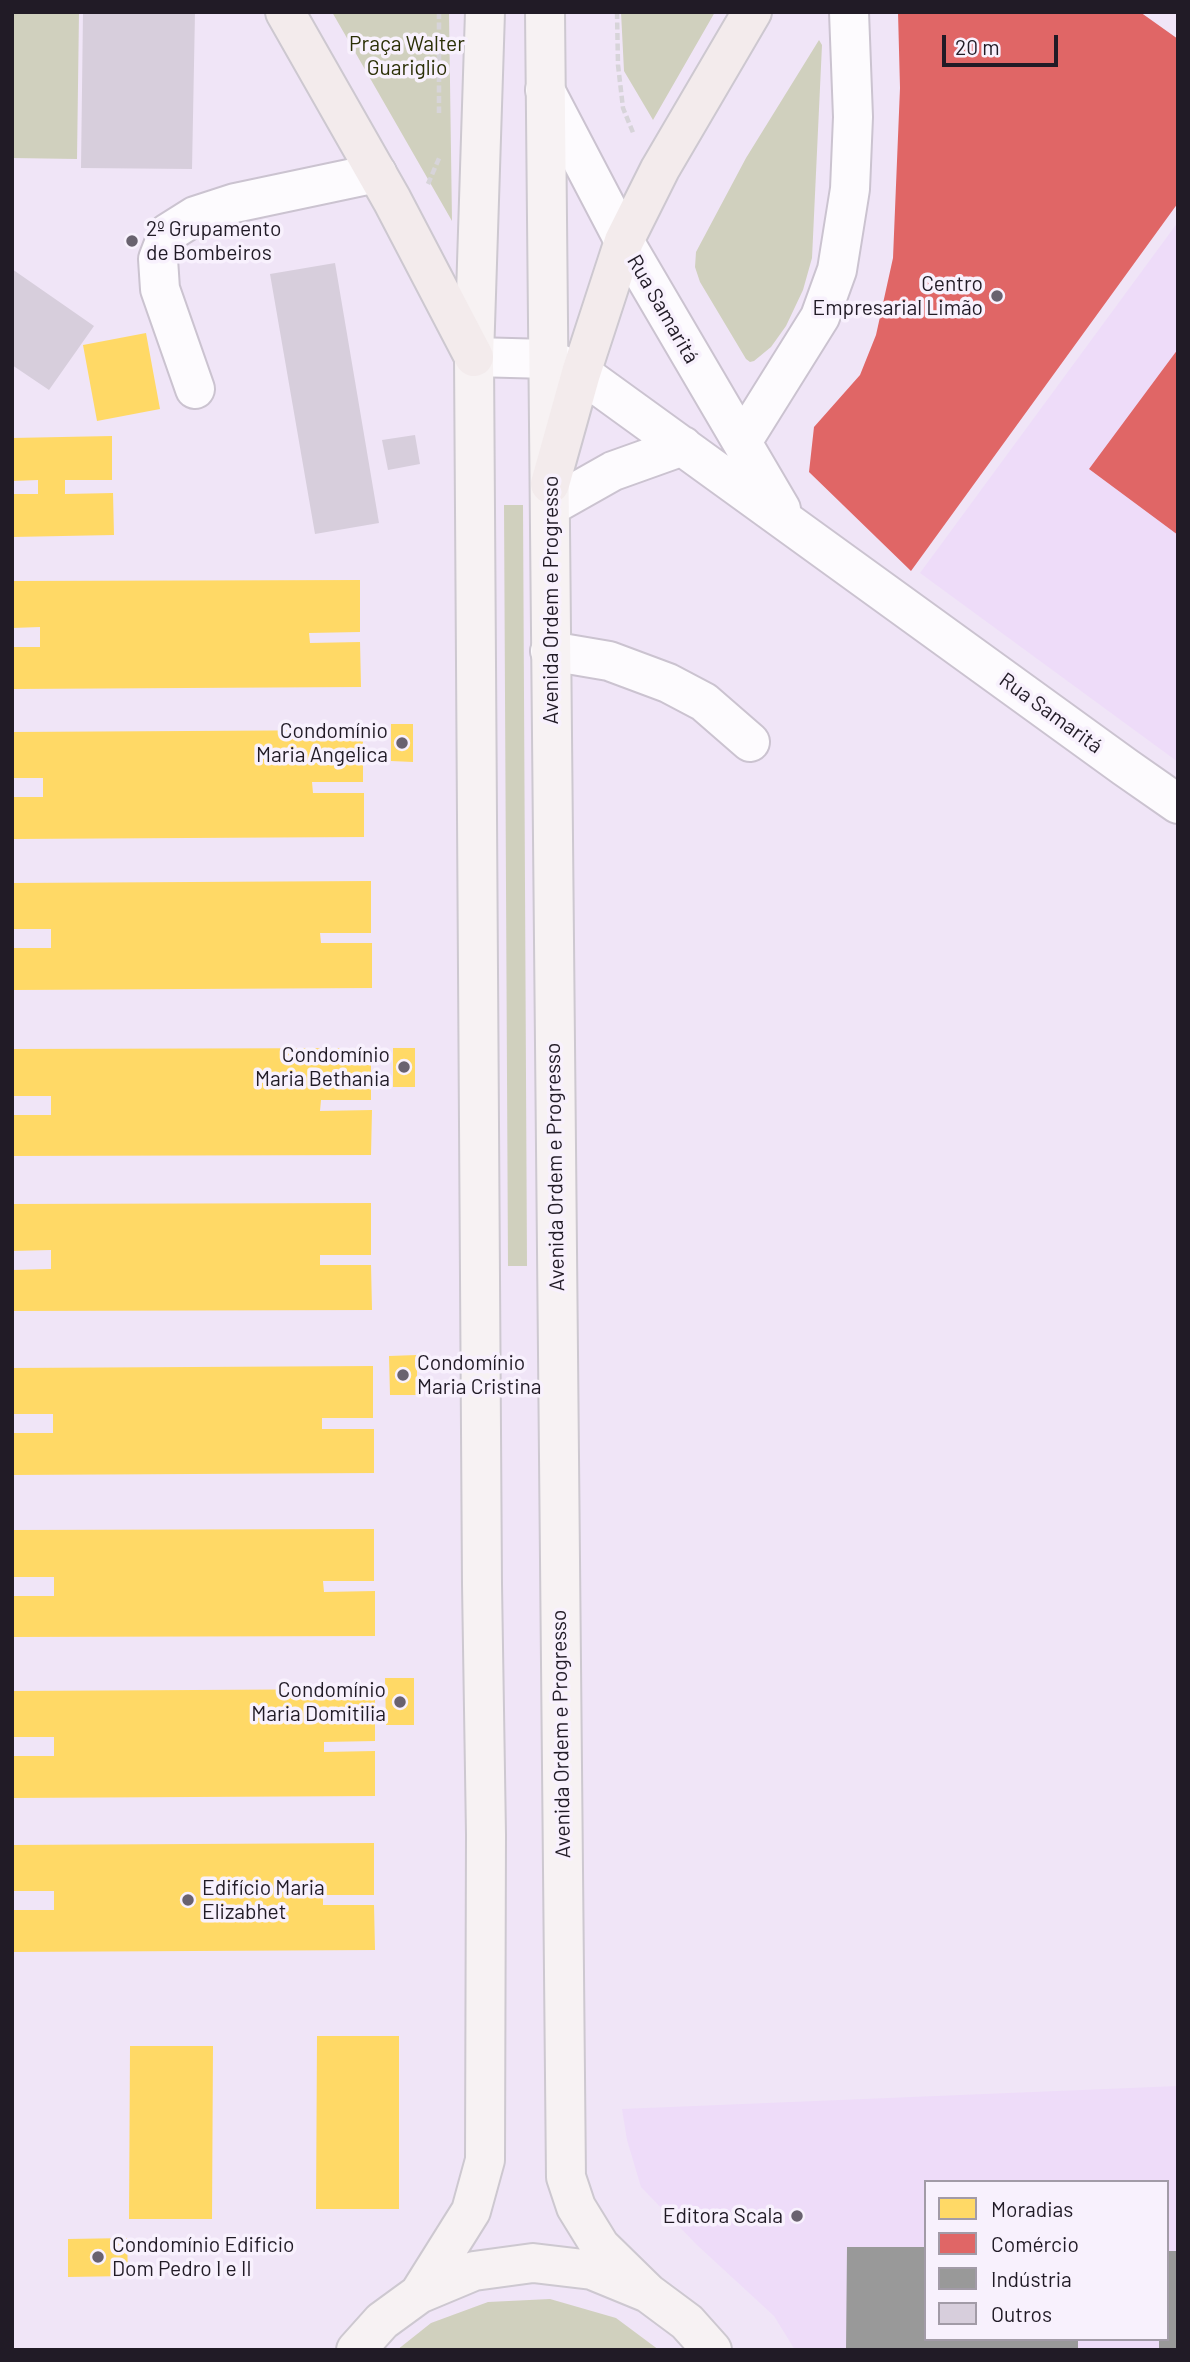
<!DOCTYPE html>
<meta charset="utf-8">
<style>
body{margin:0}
#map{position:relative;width:1190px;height:2362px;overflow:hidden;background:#f0e5f7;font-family:Barlow,sans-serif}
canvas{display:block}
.frame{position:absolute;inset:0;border:14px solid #211b26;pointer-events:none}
.legend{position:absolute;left:924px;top:2180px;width:245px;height:161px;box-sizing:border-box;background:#f8f1fd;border:2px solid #a29ba7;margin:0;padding:9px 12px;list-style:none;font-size:21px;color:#211b26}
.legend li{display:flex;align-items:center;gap:14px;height:35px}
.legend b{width:35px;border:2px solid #a29ba7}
.scale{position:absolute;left:942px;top:35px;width:116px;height:32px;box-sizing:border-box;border:4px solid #211b26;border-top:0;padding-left:9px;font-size:21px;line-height:24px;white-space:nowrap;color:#211b26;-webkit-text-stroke:5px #f8f1fd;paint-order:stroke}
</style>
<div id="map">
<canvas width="1190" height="2362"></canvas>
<div class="frame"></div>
<ul class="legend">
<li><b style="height:19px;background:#ffd966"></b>Moradias</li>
<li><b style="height:19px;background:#e06666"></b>Comércio</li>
<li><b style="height:19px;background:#999"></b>Indústria</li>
<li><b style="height:19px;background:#d7cedc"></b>Outros</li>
</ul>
<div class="scale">20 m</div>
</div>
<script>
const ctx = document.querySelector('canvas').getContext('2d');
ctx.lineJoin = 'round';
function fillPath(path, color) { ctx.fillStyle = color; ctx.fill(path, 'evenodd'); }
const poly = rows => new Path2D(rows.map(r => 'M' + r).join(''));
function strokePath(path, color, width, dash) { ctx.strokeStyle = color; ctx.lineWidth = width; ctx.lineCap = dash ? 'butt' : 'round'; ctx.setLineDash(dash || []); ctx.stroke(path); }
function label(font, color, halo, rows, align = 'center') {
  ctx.font = font + ' Barlow,sans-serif'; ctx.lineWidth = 7; ctx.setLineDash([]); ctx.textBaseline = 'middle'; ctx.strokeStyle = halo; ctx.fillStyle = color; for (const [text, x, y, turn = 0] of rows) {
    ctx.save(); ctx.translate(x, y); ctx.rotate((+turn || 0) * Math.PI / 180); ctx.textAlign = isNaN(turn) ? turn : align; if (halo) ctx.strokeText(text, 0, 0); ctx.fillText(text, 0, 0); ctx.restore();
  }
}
const built = poly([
 [1178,222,1178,762,920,573],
 [1178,2086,1178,2350,795,2350,774,2316,697,2245,641,2187,627,2140,622,2109],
 [926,2182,1167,2182,1167,2339,926,2339]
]);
const green = poly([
 [12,12,79,12,77,159,12,158],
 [332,12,449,12,452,221],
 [621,12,715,12,653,120,624,71],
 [819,40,822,45,812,258,803,290,786,326,771,347,754,361,750,362,746,359,700,282,695,267,696,252,746,158],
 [504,505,523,505,527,1266,508,1266],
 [550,2299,616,2318,659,2350,397,2350,431,2323,488,2302]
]);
const homes = poly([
 [146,333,160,409,97,421,83,345],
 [112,436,112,480,65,480,65,494,113,493,114,535,12,537,12,494,38,494,38,480,12,481,12,438],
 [360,580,360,632,309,633,310,643,360,642,361,687,12,689,12,647,40,647,40,627,12,628,12,581],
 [391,724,413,724,413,762,391,761],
 [363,730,363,782,312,782,313,793,364,793,364,837,12,839,12,797,43,797,43,778,12,778,12,732],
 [371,881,371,933,320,933,321,943,372,943,372,988,12,990,12,948,51,948,51,929,12,929,12,883],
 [371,1048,371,1100,321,1100,320,1111,372,1110,371,1155,12,1156,12,1115,51,1115,51,1096,12,1096,12,1049],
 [393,1048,415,1048,415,1087,393,1087],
 [371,1203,371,1255,320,1255,320,1265,371,1265,372,1310,12,1311,12,1270,51,1269,51,1250,12,1251,12,1204],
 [417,1355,417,1395,390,1395,389,1356],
 [373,1366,373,1418,322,1418,322,1429,374,1429,374,1473,12,1475,12,1433,53,1433,53,1414,12,1414,12,1368],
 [374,1529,374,1581,323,1581,324,1592,375,1591,375,1636,12,1637,12,1596,54,1596,54,1577,12,1577,12,1530],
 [385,1678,414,1678,414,1725,386,1725],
 [375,1689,375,1741,324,1742,324,1752,375,1751,375,1796,12,1798,12,1756,54,1756,54,1737,12,1737,12,1691],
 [374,1843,374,1895,323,1895,323,1905,374,1905,375,1950,12,1952,12,1910,54,1910,54,1891,12,1891,12,1845],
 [317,2036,399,2036,399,2209,316,2209],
 [130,2046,213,2046,212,2219,129,2219],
 [127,2238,128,2276,68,2277,68,2239]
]);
const shops = poly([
 [898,12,1140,12,1178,39,1178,203,911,571,809,472,814,427,860,375,876,335,893,258,900,88],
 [1178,349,1178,535,1089,469]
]);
const industry = poly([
 [847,2247,926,2247,926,2339,1078,2339,1078,2350,846,2350],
 [1167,2251,1178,2251,1178,2350,1159,2350,1159,2339,1167,2339]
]);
const building = poly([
 [83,12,195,12,192,169,81,168],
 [335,263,379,523,315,534,270,274],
 [12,269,94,326,49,390,12,365],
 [415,435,420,464,388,470,382,440]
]);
const path = poly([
 [439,12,439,113],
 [617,12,618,65,623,108,634,135],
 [428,184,440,156]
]);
const minor = poly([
 [545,90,624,241,781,509],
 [474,357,548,359,581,373,1125,767,1178,804],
 [195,389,160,289,158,259,168,233,195,216,235,203,377,173],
 [742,442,820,317,837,270,850,189,853,117,849,12],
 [551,506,613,471,683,446],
 [550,651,609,661,668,683,704,702,750,742]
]);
const major = poly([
 [545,12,566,2177,576,2207,600,2246,648,2293],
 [419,2294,471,2211,485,2160,486,1835,482,1584,474,357,485,12],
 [356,2350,382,2321,419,2294,474,2271,533,2263,592,2270,648,2293,687,2322,712,2350]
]);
const highway = poly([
 [285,12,392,200,474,357],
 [550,484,581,373,624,241,660,169,752,12]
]);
const markers = [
 [132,241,7,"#69626f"],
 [997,296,7,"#69626f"],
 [402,743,7,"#69626f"],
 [404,1067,7,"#69626f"],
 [403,1375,7,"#69626f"],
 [400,1702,7,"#69626f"],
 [188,1900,7,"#69626f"],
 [797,2216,7,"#69626f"],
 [98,2257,7,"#69626f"]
];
const parkNames = [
 ["Praça Walter",407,44],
 ["Guariglio",407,68]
];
const poiNames = [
 ["2º Grupamento",146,229,"left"],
 ["de Bombeiros",146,253,"left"],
 ["Centro",983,284],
 ["Empresarial Limão",983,308],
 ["Condomínio",388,731],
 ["Maria Angelica",388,755],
 ["Condomínio",390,1055],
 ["Maria Bethania",390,1079],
 ["Condomínio",417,1363,"left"],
 ["Maria Cristina",417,1387,"left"],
 ["Condomínio",386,1690],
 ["Maria Domitilia",386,1714],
 ["Edifício Maria",202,1888,"left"],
 ["Elizabhet",202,1912,"left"],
 ["Editora Scala",783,2216],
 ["Condomínio Edificio",112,2245,"left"],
 ["Dom Pedro I e II",112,2269,"left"]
];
const streetNames = [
 ["Rua Samaritá",663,309,60],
 ["Avenida Ordem e Progresso",551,600,-90],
 ["Rua Samaritá",1051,713,36],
 ["Avenida Ordem e Progresso",555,1167,-91],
 ["Avenida Ordem e Progresso",561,1734,-91]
];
fillPath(built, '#eedcf9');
fillPath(green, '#d0d0be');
fillPath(homes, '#ffd966');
fillPath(shops, '#e06666');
fillPath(industry, '#999');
fillPath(building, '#d7cedc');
strokePath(minor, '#cbc3d0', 42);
strokePath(major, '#cdc8d0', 42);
strokePath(highway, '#cdc8d0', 42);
strokePath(path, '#d7d4d9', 4.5, [7, 3.5]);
strokePath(minor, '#fdfbfe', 38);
strokePath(major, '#f7f2f3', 38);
strokePath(highway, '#f3ebec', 38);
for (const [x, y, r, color] of markers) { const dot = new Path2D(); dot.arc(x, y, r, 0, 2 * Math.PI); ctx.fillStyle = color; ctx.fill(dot); strokePath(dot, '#f8f1fd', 2.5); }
label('21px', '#2b3006', '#f8f1fd', parkNames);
label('21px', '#211b26', '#f8f1fd', poiNames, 'right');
label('21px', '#211b26', '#f8f1fd', streetNames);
</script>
